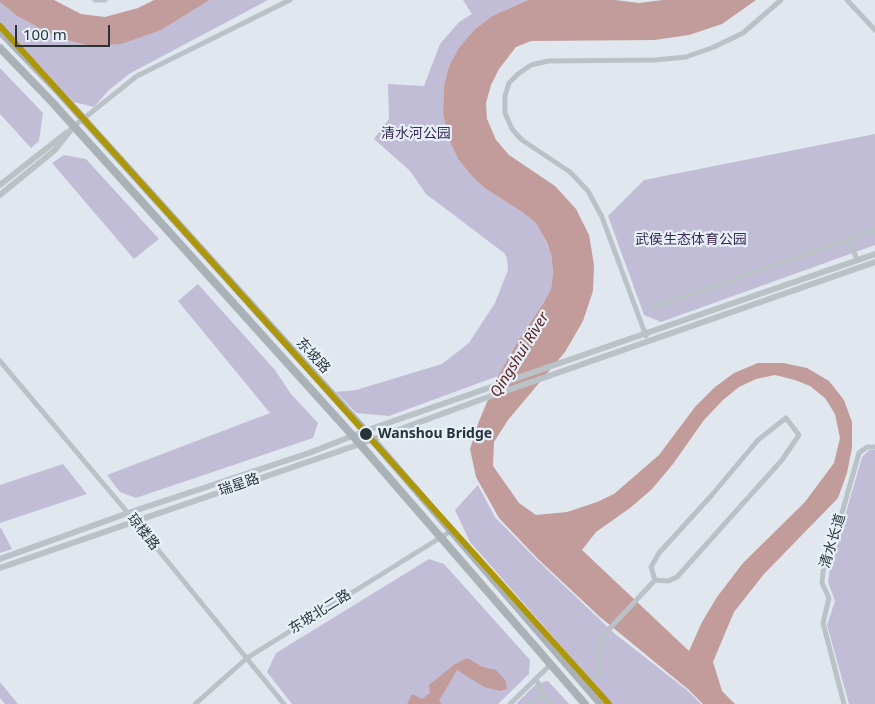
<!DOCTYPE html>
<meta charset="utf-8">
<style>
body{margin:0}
#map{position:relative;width:875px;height:704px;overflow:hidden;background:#e1e7ee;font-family:"Noto Sans",sans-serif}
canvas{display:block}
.scale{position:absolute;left:15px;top:25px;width:95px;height:22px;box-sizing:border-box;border:2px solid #283439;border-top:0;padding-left:6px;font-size:15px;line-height:18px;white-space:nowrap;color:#283439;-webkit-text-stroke:4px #e8f1fb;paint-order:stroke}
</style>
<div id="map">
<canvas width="875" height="704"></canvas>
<div class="scale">100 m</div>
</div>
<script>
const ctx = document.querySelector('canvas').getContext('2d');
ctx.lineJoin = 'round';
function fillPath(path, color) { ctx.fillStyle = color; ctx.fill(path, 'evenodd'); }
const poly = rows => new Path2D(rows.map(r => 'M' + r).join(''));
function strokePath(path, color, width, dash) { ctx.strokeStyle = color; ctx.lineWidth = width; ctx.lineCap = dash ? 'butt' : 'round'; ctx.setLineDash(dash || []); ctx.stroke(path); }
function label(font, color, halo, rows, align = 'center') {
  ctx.font = font + ' "Noto Sans","Noto Sans SC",sans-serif'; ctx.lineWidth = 4.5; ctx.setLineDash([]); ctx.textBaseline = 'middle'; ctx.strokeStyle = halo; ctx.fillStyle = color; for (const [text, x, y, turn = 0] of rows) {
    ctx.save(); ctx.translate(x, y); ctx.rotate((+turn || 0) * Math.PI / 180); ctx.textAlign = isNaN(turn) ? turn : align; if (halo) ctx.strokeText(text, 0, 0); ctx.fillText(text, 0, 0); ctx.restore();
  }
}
const green = poly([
 [210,0,268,0,129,74,109,90,94,107,74,102,0,25,0,2,17,16,56,37,89,46,161,30],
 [463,0,528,0,492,16,474,30,449,66,444,85,443,114,448,138,458,159,486,189,522,212,536,223,541,231,551,254,553,272,551,289,544,302,518,341,498,376,389,416,356,413,336,392,356,390,442,364,469,343,495,303,508,270,507,258,504,253,426,194,410,171,374,139,389,119,388,84,424,86,440,44,459,22,472,14],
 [0,68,43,113,39,141,31,148,0,114],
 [875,134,875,245,661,322,644,315,608,216,644,180],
 [64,155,86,159,159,239,134,259,52,163],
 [198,284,275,370,291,394,318,423,313,438,136,498,120,492,107,475,270,413,178,301],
 [869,450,875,450,875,704,849,704,827,625,835,601,828,582,830,568,862,457],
 [63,464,87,494,0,523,0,485],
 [478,485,495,517,535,558,614,633,688,691,701,704,612,704,470,542,455,510],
 [1,528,12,549,0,553,0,529],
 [429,559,444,564,530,660,529,674,498,704,292,704,267,672,276,653],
 [548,681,569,704,516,704,536,684],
 [0,682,18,704,5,704,0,698]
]);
const water = poly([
 [0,0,54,0,81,14,105,17,138,8,154,0,210,0,161,30,121,44,89,46,56,37,17,16,0,2],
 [528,0,615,0,639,3,663,0,756,0,722,24,689,35,655,40,531,41,516,47,499,69,491,85,486,103,487,119,496,140,509,155,555,186,576,209,589,235,594,265,593,291,583,321,565,352,508,420,494,442,493,466,519,503,536,515,567,512,597,502,614,494,659,455,695,407,715,387,734,373,758,363,783,363,807,368,829,381,844,400,852,422,852,448,847,473,838,498,764,574,734,612,713,662,722,691,735,704,703,704,689,690,600,617,538,559,499,518,476,477,470,449,479,421,498,376,518,341,544,302,551,289,553,272,551,254,546,241,536,223,522,212,486,189,473,177,458,159,448,138,443,114,444,85,449,66,459,48,474,30,492,16],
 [775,375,795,380,810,386,825,398,835,414,840,438,834,463,805,502,743,563,717,597,702,622,689,651,582,550,596,532,630,508,651,490,673,464,704,420,723,400,739,387,756,379],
 [467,658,483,667,496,670,506,681,507,689,500,691,484,687,457,670,439,701,442,704,407,704,412,694,422,699,430,693,429,685,455,664]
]);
const minor = poly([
 [95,0,105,0],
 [847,0,875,30],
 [73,127,137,76,290,0],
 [849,239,857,260],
 [651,308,875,230],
 [646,336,602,217,588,191,570,172,522,140,512,129,505,113,505,96,509,83,518,74,531,65,548,61,655,60,686,57,714,47,743,33,781,0],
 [0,361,128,513,284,704],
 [536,679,544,695,552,704],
 [586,686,599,674,601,638,655,580,668,581,677,577,782,460,799,435,786,418,758,440,711,496,659,553,651,567,655,580],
 [195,704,247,658,451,531],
 [510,704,551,664],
 [532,704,544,695],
 [844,704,823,623,829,598,822,583,823,571,830,555,859,453,867,447,875,447]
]);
const tertiary = poly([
 [0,185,66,133],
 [0,195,55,150,73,127],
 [0,559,128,513,309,453,365,431,560,363,875,254],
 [0,568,360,444,477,401,875,262]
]);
const secondary = poly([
 [0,31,59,92,365,431,601,704],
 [0,48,52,102,353,436,585,704]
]);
const metro1 = poly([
 [0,26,609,704]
]);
const markers = [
 [366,434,7,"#283439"]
];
const parkNames = [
 ["清水河公园",416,134],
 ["武侯生态体育公园",691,240]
];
const streetNames = [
 ["东坡路",313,356,47],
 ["瑞星路",239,485,-19],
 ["琼楼路",143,532,51],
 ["清水长道",833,541,-73],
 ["东坡北二路",320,612,-32]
];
const stopNames = [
 ["Wanshou Bridge",378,434]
];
const waterNames = [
 ["Qingshui River",520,355,-58]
];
fillPath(green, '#c2bdd7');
fillPath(water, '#c29b9b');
strokePath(minor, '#bac2c8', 5);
strokePath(tertiary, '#bac2c8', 6);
strokePath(secondary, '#aab2b8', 8);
strokePath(metro1, '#ad9709', 6);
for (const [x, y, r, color] of markers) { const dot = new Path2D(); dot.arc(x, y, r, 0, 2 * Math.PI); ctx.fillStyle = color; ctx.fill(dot); strokePath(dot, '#e8f1fb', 2); }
label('14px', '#3b295a', '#e8f1fb', parkNames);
label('14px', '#283439', '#e8f1fb', streetNames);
label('bold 14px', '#283439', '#e8f1fb', stopNames, 'left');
label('italic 15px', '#5f1d18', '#e8f1fb', waterNames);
</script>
